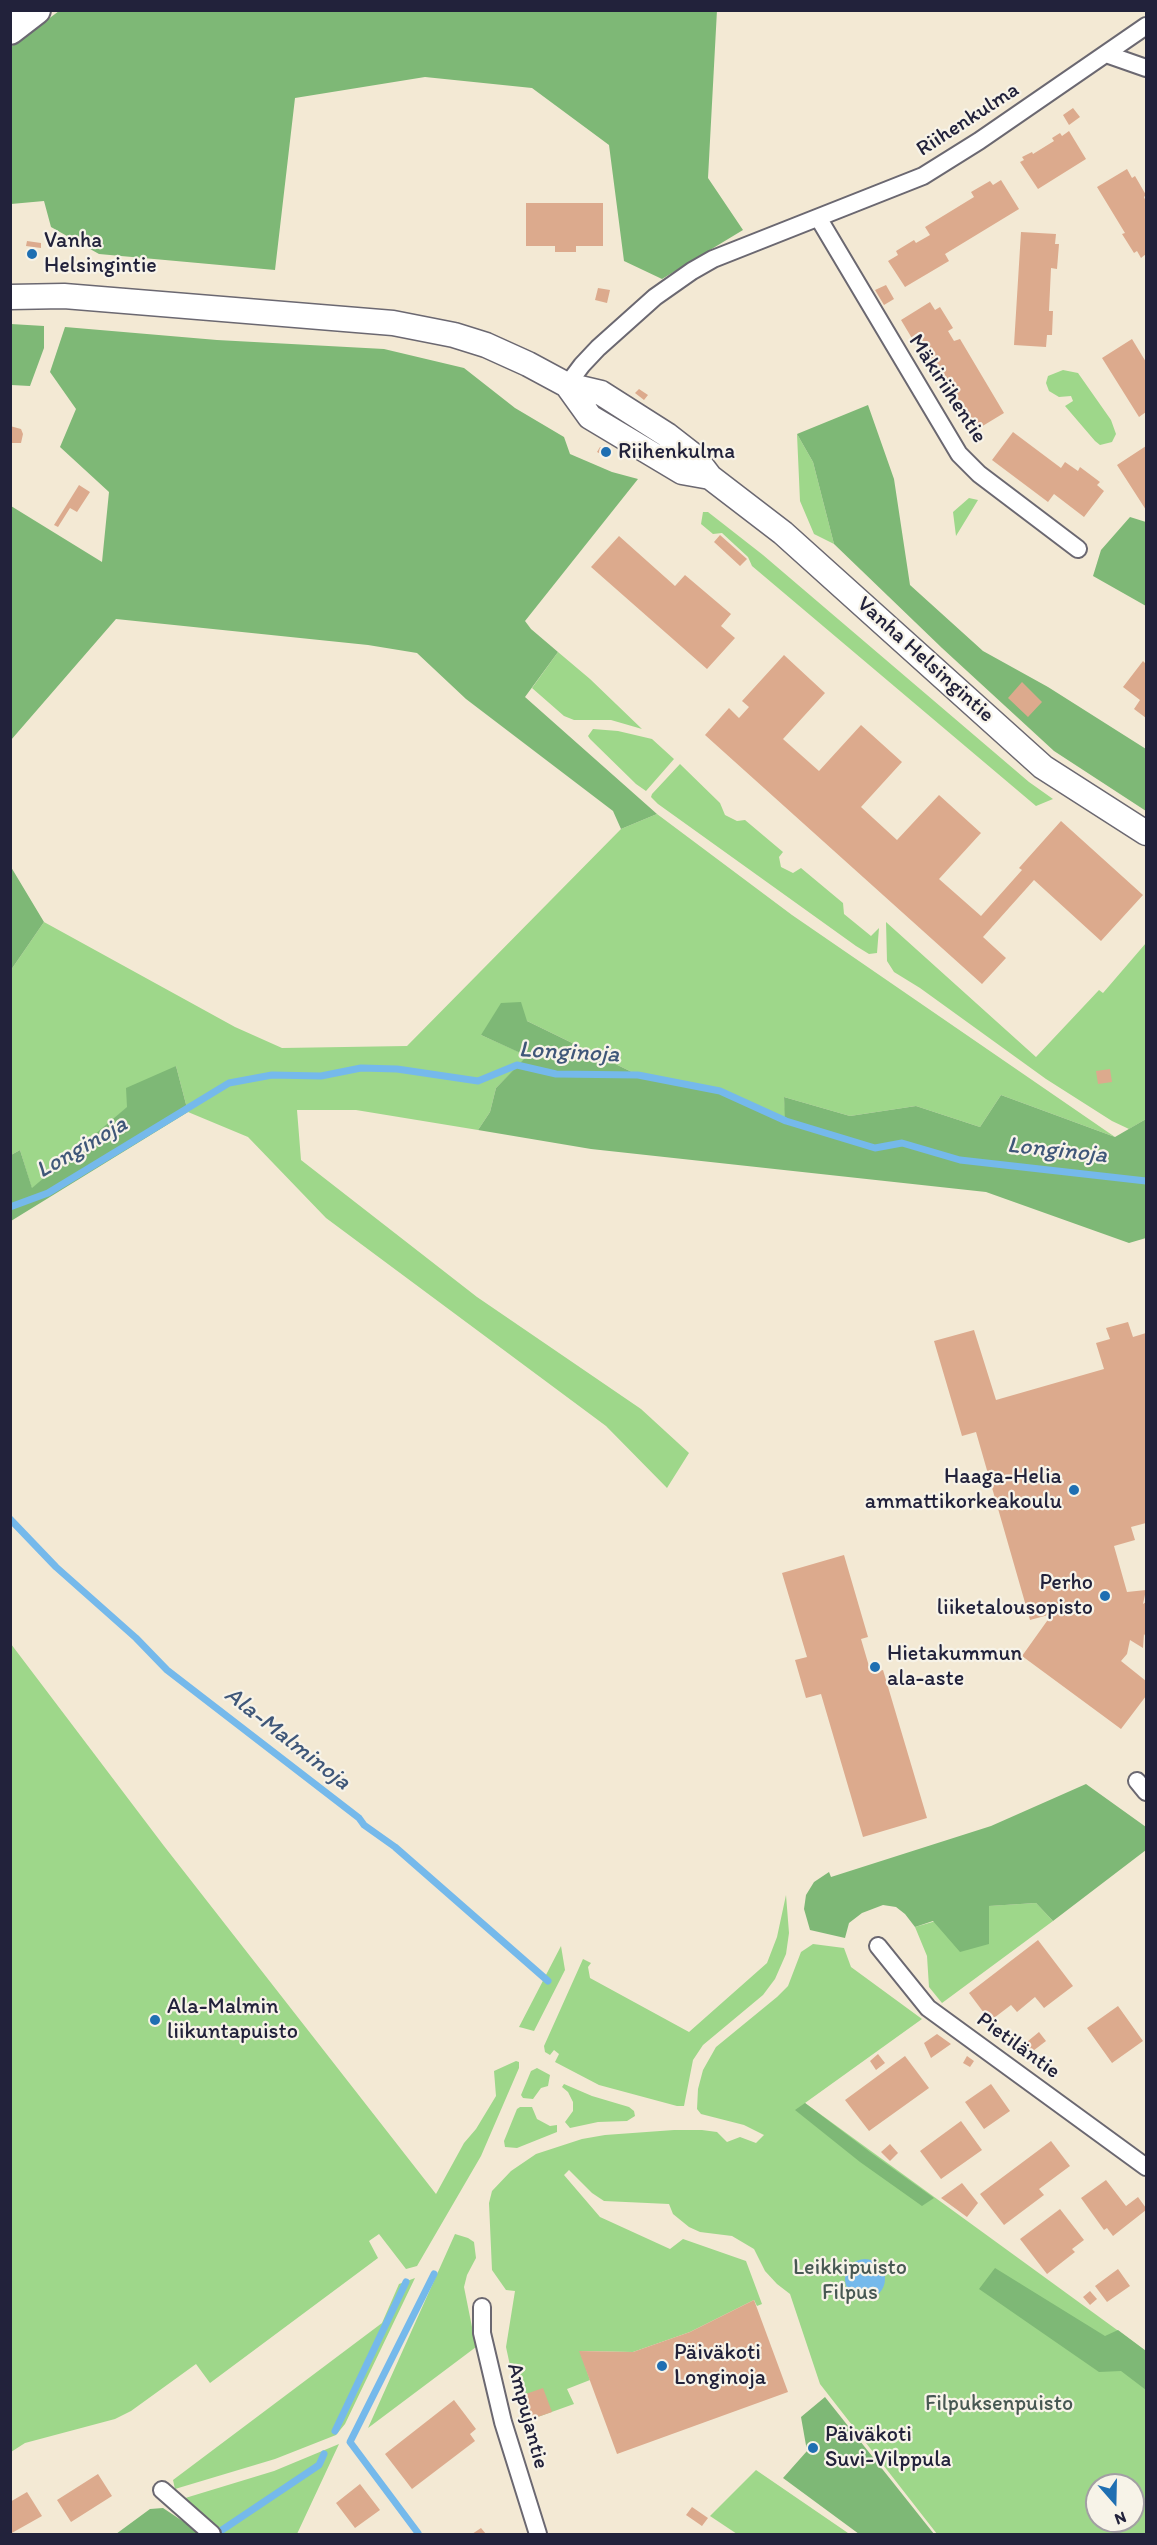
<!DOCTYPE html>
<meta charset="utf-8">
<style>
body{margin:0}
#map{position:relative;width:1157px;height:2545px;overflow:hidden;background:#f3e9d4;font-family:Itim,sans-serif}
canvas{display:block}
.frame{position:absolute;inset:0;border:12px solid #22223b;pointer-events:none}
.north{position:absolute;left:1085px;top:2473px;width:60px;height:60px;box-sizing:border-box;background:#f7f3e8;border:2px solid #a29fa3;border-radius:50%;rotate:160deg;font-size:16px;font-weight:700;line-height:24px;text-align:center;color:#22223b}
.north::after{content:'';display:block;margin:auto;width:21px;height:27px;background:#1f6fb2;clip-path:polygon(50% 0,100% 100%,50% 72%,0 100%)}
</style>
<div id="map">
<canvas width="1157" height="2545"></canvas>
<div class="frame"></div>
<div class="north">N</div>
</div>
<script>
const ctx = document.querySelector('canvas').getContext('2d');
ctx.lineJoin = 'round';
function fillPath(path, color) { ctx.fillStyle = color; ctx.fill(path, 'evenodd'); }
const poly = rows => new Path2D(rows.map(r => 'M' + r).join(''));
function strokePath(path, color, width, dash) { ctx.strokeStyle = color; ctx.lineWidth = width; ctx.lineCap = dash ? 'butt' : 'round'; ctx.setLineDash(dash || []); ctx.stroke(path); }
function label(font, color, halo, rows, align = 'center') {
  ctx.font = font + ' Itim,sans-serif'; ctx.lineWidth = 4.5; ctx.setLineDash([]); ctx.textBaseline = 'middle'; ctx.strokeStyle = halo; ctx.fillStyle = color; for (const [text, x, y, turn = 0] of rows) {
    ctx.save(); ctx.translate(x, y); ctx.rotate((+turn || 0) * Math.PI / 180); ctx.textAlign = isNaN(turn) ? turn : align; if (halo) ctx.strokeText(text, 0, 0); ctx.fillText(text, 0, 0); ctx.restore();
  }
}
const green = poly([
 [1063,370,1078,373,1111,420,1116,434,1112,442,1100,445,1095,441,1065,406,1073,401,1071,396,1059,397,1049,391,1046,383,1048,376],
 [797,434,813,462,834,544,814,534,800,501],
 [969,498,978,500,956,536,953,512],
 [703,512,708,512,763,555,1029,782,1053,799,1036,806,752,566,748,557,722,533,713,534,701,524],
 [558,652,590,679,642,729,611,720,574,720,564,716,532,688],
 [593,729,618,731,652,739,674,759,646,791,636,784,590,739,588,736],
 [680,764,720,803,725,815,737,821,745,820,783,852,779,857,781,867,793,873,801,868,843,903,844,914,871,936,879,928,877,953,869,954,856,946,658,804,651,797,652,794],
 [657,814,792,915,1115,1137,1001,1095,980,1127,916,1106,850,1116,784,1097,786,1121,720,1091,638,1075,527,1021,481,1035,528,1056,496,1088,490,1112,478,1130,356,1110,297,1110,301,1160,477,1297,641,1409,689,1453,667,1488,606,1426,326,1218,248,1137,188,1112,176,1066,32,1189,20,1150,11,1155,11,970,44,922,235,1027,282,1048,407,1046,621,829],
 [886,922,1036,1057,1099,990,1103,993,1146,943,1146,1119,1129,1129,1112,1121,1046,1079,920,988,894,972,887,961],
 [11,1644,164,1846,436,2194,464,2143,476,2129,496,2096,494,2071,516,2061,519,2062,519,2068,481,2156,417,2266,406,2269,379,2234,369,2241,378,2258,210,2383,196,2364,131,2411,115,2419,25,2443,11,2452],
 [786,1895,789,1933,786,1954,775,1979,763,1995,703,2045,693,2060,684,2106,677,2106,599,2085,555,2062,559,2054,554,2050,550,2055,545,2052,544,2046,583,1959,591,1963,588,1967,590,1978,689,2032,767,1963,777,1937],
 [1036,1903,1053,1921,942,2003,929,1987,927,1956,915,1927,988,1906],
 [813,1944,844,1948,851,1967,922,2019,805,2103,1146,2351,1146,2534,937,2534,820,2384,790,2294,777,2284,765,2271,754,2249,732,2236,700,2232,689,2227,673,2214,669,2204,604,2201,592,2193,569,2170,564,2175,600,2217,670,2249,683,2239,746,2261,762,2304,757,2306,754,2300,690,2332,633,2352,580,2351,590,2380,567,2389,574,2404,532,2419,523,2395,517,2398,506,2347,515,2291,506,2290,492,2270,489,2203,492,2191,511,2171,536,2154,582,2139,605,2135,674,2130,702,2130,717,2132,727,2142,740,2137,756,2143,764,2135,744,2125,701,2114,697,2109,698,2089,703,2070,716,2047,777,1997,788,1986,801,1952],
 [1097,2485,1133,2485,1133,2521,1097,2521],
 [561,1946,565,1970,534,2031,523,2028,519,2027],
 [537,2068,550,2075,548,2086,541,2088,533,2099,523,2098,521,2095,531,2071],
 [564,2084,592,2096,629,2107,634,2111,635,2116,627,2121,598,2122,570,2128,565,2122,573,2111,573,2102,568,2092,562,2087],
 [520,2107,532,2107,537,2119,550,2126,557,2125,557,2132,517,2148,505,2147,504,2141,517,2109],
 [455,2234,468,2238,474,2242,476,2258,467,2275,464,2287,476,2347,368,2428],
 [415,2278,345,2424,336,2435,275,2459,175,2489,173,2480,382,2323,399,2284],
 [339,2444,297,2534,224,2534,182,2499,274,2471],
 [756,2470,848,2533,737,2534,710,2516]
]);
const forest = poly([
 [717,10,708,178,743,230,662,279,624,261,609,145,532,88,425,77,295,98,275,270,99,254,51,227,44,201,11,204,11,47,59,11],
 [11,324,44,326,44,348,30,386,11,385],
 [65,327,217,340,384,349,464,368,515,408,564,437,570,454,612,472,638,479,525,621,531,629,558,652,525,697,657,814,621,829,613,811,466,699,417,653,368,645,116,619,11,740,11,506,102,562,109,492,60,447,76,409,50,372],
 [868,405,894,479,910,585,983,651,1048,687,1146,749,1146,811,1054,751,942,648,834,544,813,462,797,434],
 [1130,517,1146,522,1146,606,1093,576,1101,550],
 [11,867,44,922,11,970],
 [521,1002,527,1021,638,1075,720,1091,785,1121,784,1097,850,1116,916,1106,980,1127,1001,1095,1115,1137,1146,1119,1146,1238,1129,1243,986,1192,591,1149,478,1130,490,1112,496,1088,527,1056,481,1035,501,1003],
 [176,1066,188,1112,11,1221,11,1155,20,1150,32,1188,127,1107,126,1088],
 [1086,1784,1146,1827,1146,1850,1053,1921,1036,1903,989,1906,989,1944,960,1952,933,1921,915,1927,905,1914,896,1907,883,1905,862,1913,849,1923,845,1938,810,1930,804,1909,806,1895,814,1882,829,1872,831,1877,991,1826],
 [805,2103,870,2152,934,2198,922,2206,860,2162,795,2110],
 [995,2268,1105,2336,1118,2330,1146,2351,1146,2390,1121,2371,1099,2372,979,2289],
 [825,2397,934,2534,859,2534,783,2478,807,2451,801,2417],
 [163,2508,202,2534,116,2534,150,2509]
]);
const water = poly([
 '845 2279a20 20 0 1 1 40 0a20 20 0 1 1-40 0Z'
]);
const stream = poly([
 [10,1207,48,1193,229,1083,272,1075,321,1076,361,1068,397,1069,478,1081,517,1065,556,1074,638,1075,720,1091,786,1121,875,1148,902,1143,960,1160,1146,1181],
 [10,1519,56,1567,136,1638,167,1670,359,1818,364,1825,395,1847,548,1981],
 [335,2431,406,2282],
 [222,2530,319,2465,324,2454],
 [418,2533,350,2442,434,2274]
]);
const building = poly([
 [1073,108,1080,117,1069,125,1063,115],
 [1069,131,1086,159,1038,189,1020,162,1024,160,1022,157,1032,152,1033,154,1054,141,1052,138,1060,133,1062,136],
 [1127,169,1132,178,1135,176,1146,195,1144,197,1146,202,1146,254,1141,258,1137,251,1134,253,1122,234,1125,233,1097,187],
 [1001,180,1019,209,945,254,949,261,905,287,888,261,898,255,896,251,914,240,916,243,930,235,925,227,974,197,971,192,990,181,993,185],
 [526,203,603,203,603,246,576,246,576,252,555,252,555,246,526,246],
 [1021,232,1056,234,1055,244,1059,244,1057,269,1051,268,1049,311,1053,311,1052,335,1047,335,1046,347,1014,345],
 [27,241,41,243,41,248,26,246],
 [886,285,894,299,884,305,875,290],
 [598,288,610,290,607,303,595,300],
 [930,302,935,310,940,307,953,328,948,331,954,341,960,339,1004,413,976,430,935,361,928,365,901,320],
 [1132,339,1146,362,1146,412,1139,417,1102,358],
 [639,389,648,395,644,400,635,393],
 [10,426,21,429,23,434,21,443,10,443],
 [1013,432,1061,468,1065,462,1078,471,1080,467,1100,482,1097,485,1104,491,1084,517,1054,494,1048,502,992,460],
 [1146,446,1146,510,1117,465],
 [600,447,610,452,607,457,597,452],
 [79,485,90,492,77,512,70,508,58,527,54,525],
 [720,535,747,559,740,566,714,542],
 [619,536,675,586,685,575,731,614,721,626,735,638,707,669,591,567],
 [784,655,825,693,783,739,819,771,861,725,902,762,861,807,897,840,939,795,981,833,939,879,981,916,1022,870,1019,868,1061,821,1143,895,1101,941,1034,880,983,937,1006,958,982,984,705,735,729,708,739,718,749,707,742,701],
 [1143,661,1146,664,1146,718,1134,709,1140,700,1123,687],
 [1022,682,1042,702,1028,717,1008,698],
 [1110,1069,1112,1082,1098,1084,1096,1071],
 [1128,1322,1133,1337,1146,1333,1146,1523,1131,1527,1135,1540,1114,1546,1127,1592,1146,1590,1143,1604,1146,1602,1146,1637,1144,1634,1143,1648,1130,1640,1127,1654,1121,1661,1146,1681,1146,1696,1121,1729,1022,1656,1052,1614,1030,1620,976,1432,962,1436,934,1341,974,1330,996,1400,1104,1369,1096,1343,1110,1339,1106,1328],
 [844,1555,868,1637,861,1639,871,1673,883,1670,927,1818,863,1837,821,1694,806,1698,795,1660,807,1657,782,1573],
 [1038,1940,1073,1986,1044,2008,1035,1997,1017,2012,1011,2005,990,2021,969,1993],
 [1118,2006,1143,2041,1112,2063,1087,2028],
 [1039,2032,1046,2041,1029,2054,1022,2046],
 [937,2034,951,2044,931,2058,924,2043],
 [878,2054,885,2063,876,2070,870,2061],
 [905,2056,929,2088,869,2131,845,2100],
 [967,2056,974,2061,970,2067,963,2063],
 [991,2084,1010,2111,984,2129,965,2102],
 [961,2121,982,2150,941,2179,920,2151],
 [1051,2141,1070,2166,1039,2189,1044,2195,1004,2225,980,2194],
 [890,2144,898,2153,890,2161,881,2152],
 [1106,2180,1126,2206,1138,2197,1146,2208,1146,2210,1113,2236,1107,2228,1104,2230,1081,2198],
 [962,2183,978,2203,967,2217,941,2198],
 [1060,2209,1084,2240,1072,2249,1075,2252,1047,2274,1020,2239],
 [1118,2269,1130,2286,1107,2302,1095,2286],
 [1090,2291,1097,2299,1090,2305,1083,2297],
 [754,2300,788,2392,617,2454,579,2351,633,2352,690,2332],
 [543,2388,552,2412,532,2419,523,2395],
 [454,2400,476,2429,470,2434,475,2441,412,2489,385,2454],
 [98,2474,112,2496,71,2522,57,2500],
 [360,2484,380,2510,355,2528,336,2503],
 [27,2492,42,2516,10,2534,10,2502],
 [692,2507,708,2518,702,2526,686,2515],
 [481,2528,486,2534,472,2534]
]);
const minor = poly([
 [1106,54,1146,68],
 [819,219,959,454,979,474,1078,549],
 [567,385,582,365,598,348,655,297,692,271,713,259,923,176,979,141,1146,26],
 [1137,1781,1146,1792],
 [878,1946,928,2008,1146,2167],
 [482,2307,482,2333,503,2422,538,2534],
 [162,2490,212,2534]
]);
const secondary = poly([
 [10,297,64,296,393,323,454,335,486,345,528,364,567,385,601,393,667,435,694,456,710,477,783,533,1043,767,1146,833],
 [567,385,590,417,682,472,710,477]
]);
const trunk = poly([
 [10,30,36,10]
]);
const markers = [
 [32,254,6,"#1f6fb2"],
 [606,452,6,"#1f6fb2"],
 [1074,1490,6,"#1f6fb2"],
 [1105,1596,6,"#1f6fb2"],
 [875,1667,6,"#1f6fb2"],
 [155,2020,6,"#1f6fb2"],
 [662,2366,6,"#1f6fb2"],
 [813,2448,6,"#1f6fb2"]
];
const streetNames = [
 ["Riihenkulma",968,120,-33],
 ["Mäkiriihentie",947,389,57],
 ["Vanha Helsingintie",925,660,42],
 ["Pietiläntie",1018,2046,36],
 ["Ampujantie",527,2416,75]
];
const poiNames = [
 ["Vanha",44,241],
 ["Helsingintie",44,266],
 ["Riihenkulma",618,452],
 ["Haaga-Helia",1062,1477,"right"],
 ["ammattikorkeakoulu",1062,1502,"right"],
 ["Perho",1093,1583,"right"],
 ["liiketalousopisto",1093,1608,"right"],
 ["Hietakummun",887,1654],
 ["ala-aste",887,1679],
 ["Ala-Malmin",167,2007],
 ["liikuntapuisto",167,2032],
 ["Päiväkoti",674,2353],
 ["Longinoja",674,2378],
 ["Päiväkoti",825,2435],
 ["Suvi-Vilppula",825,2460]
];
const parkNames = [
 ["Leikkipuisto",850,2268],
 ["Filpus",850,2293],
 ["Filpuksenpuisto",999,2404]
];
const waterNames = [
 ["Longinoja",569,1053,3],
 ["Longinoja",82,1148,-30],
 ["Longinoja",1057,1151,6],
 ["Ala-Malminoja",287,1739,38]
];
fillPath(green, '#9ed78a');
fillPath(forest, '#7eb876');
fillPath(water, '#75b9eb');
strokePath(stream, '#75b9eb', 7);
fillPath(building, '#dcaa8d');
strokePath(minor, '#6b6871', 20);
strokePath(secondary, '#6b6871', 27);
strokePath(trunk, '#6b6871', 32);
strokePath(minor, '#fff', 16);
strokePath(secondary, '#fff', 24);
strokePath(trunk, '#fff', 28);
for (const [x, y, r, color] of markers) { const dot = new Path2D(); dot.arc(x, y, r, 0, 2 * Math.PI); ctx.fillStyle = color; ctx.fill(dot); strokePath(dot, '#f7f3e8', 2); }
label('22px', '#22223b', '#f7f3e8', streetNames);
label('22px', '#22223b', '#f7f3e8', poiNames, 'left');
label('22px', '#475853', '#f7f3e8', parkNames);
label('italic 24px', '#3f5779', '#f7f3e8', waterNames);
</script>
